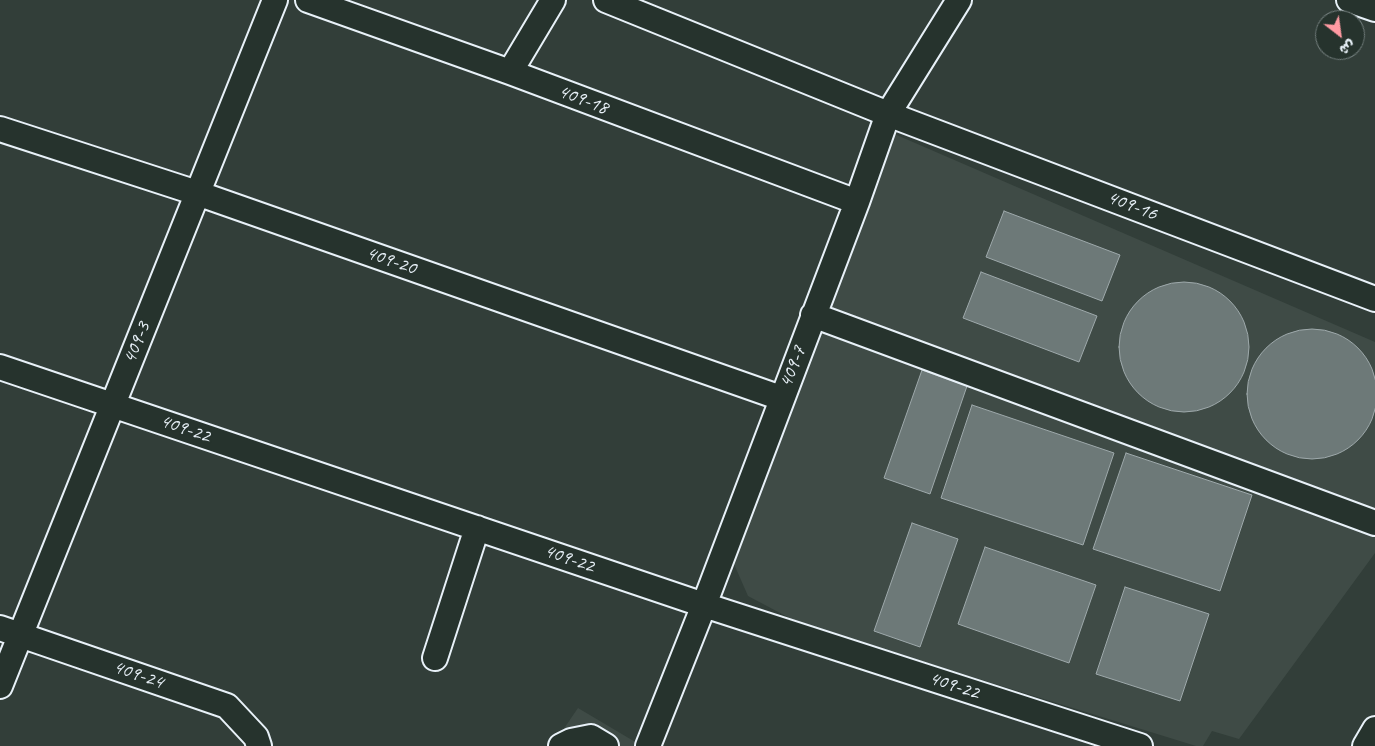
<!DOCTYPE html>
<meta charset="utf-8">
<style>
body{margin:0}
#map{position:relative;width:1375px;height:746px;overflow:hidden;background:#323e39;font-family:Caveat,"Playpen Sans Arabic",sans-serif}
canvas{display:block}
.north{position:absolute;left:1315px;top:10px;width:50px;height:50px;box-sizing:border-box;background:#26332d;border:1px solid #747f7e;border-radius:50%;rotate:150deg;font-size:14px;font-weight:700;line-height:20px;text-align:center;color:#e8f1f8}
.north::after{content:'';display:block;margin:auto;width:18px;height:22px;background:#ff9aa2;clip-path:polygon(50% 0,100% 100%,50% 72%,0 100%)}
</style>
<div id="map">
<canvas width="1375" height="746"></canvas>
<div class="north">ش</div>
</div>
<script>
const ctx = document.querySelector('canvas').getContext('2d');
ctx.lineJoin = 'round';
function fillPath(path, color) { ctx.fillStyle = color; ctx.fill(path, 'evenodd'); }
const poly = rows => new Path2D(rows.map(r => 'M' + r).join(''));
function strokePath(path, color, width, dash) { ctx.strokeStyle = color; ctx.lineWidth = width; ctx.lineCap = dash ? 'butt' : 'round'; ctx.setLineDash(dash || []); ctx.stroke(path); }
function label(font, color, halo, rows, align = 'center') {
  ctx.font = font + ' Caveat,sans-serif'; ctx.lineWidth = 4; ctx.setLineDash([]); ctx.textBaseline = 'middle'; ctx.strokeStyle = halo; ctx.fillStyle = color; for (const [text, x, y, turn = 0] of rows) {
    ctx.save(); ctx.translate(x, y); ctx.rotate((+turn || 0) * Math.PI / 180); ctx.textAlign = isNaN(turn) ? turn : align; if (halo) ctx.strokeText(text, 0, 0); ctx.fillText(text, 0, 0); ctx.restore();
  }
}
const built = poly([
 [892,133,1375,342,1375,553,1239,739,1212,731,1203,746,1196,746,801,624,748,596,734,564],
 [578,708,642,746,552,746]
]);
const water = poly([
 [1004,211,1120,255,1102,301,986,257,1004,211],
 [981,272,1097,316,1079,362,963,318,981,272],
 '1119 347a65 65 0 1 1 130 0a65 65 0 1 1-130 0Z',
 '1247 394a65 65 0 1 1 130 0a65 65 0 1 1-130 0Z',
 [922,370,967,386,930,494,884,478,922,370],
 [972,405,1114,453,1083,545,941,498,972,405],
 [1126,453,1252,495,1220,591,1093,549,1126,453],
 [912,523,958,539,920,647,874,631,912,523],
 [985,547,1096,585,1069,663,958,624,985,547],
 [1125,587,1209,614,1180,701,1096,674,1125,587]
]);
const minor = poly([
 [308,0,510,72,857,202],
 [606,0,888,114,1375,299],
 [1349,0,1375,9],
 [510,72,553,0],
 [0,129,197,193,781,398],
 [813,315,1375,523],
 [0,367,704,605,1140,746],
 [0,628,227,706,256,737,259,746],
 [435,658,477,528],
 [0,686,275,0],
 [561,746,571,741,591,737,606,746],
 [648,746,704,605,857,202,888,114,959,0],
 [1365,746,1375,729]
]);
const streetNames = [
 ["409-18",583,100,21],
 ["409-16",1132,206,21],
 ["409-20",391,261,19],
 ["409-3",137,343,-68],
 ["409-7",793,367,-69],
 ["409-22",185,429,19],
 ["409-22",569,559,19],
 ["409-24",138,675,19],
 ["409-22",954,686,18]
];
fillPath(built, '#3f4b46');
fillPath(water, '#6d7978');
strokePath(water, '#9ea9ab', 1);
strokePath(minor, '#e8f1f8', 28);
strokePath(minor, '#26332d', 24);
label('20px', '#e8f1f8', '#26332d', streetNames);
</script>
